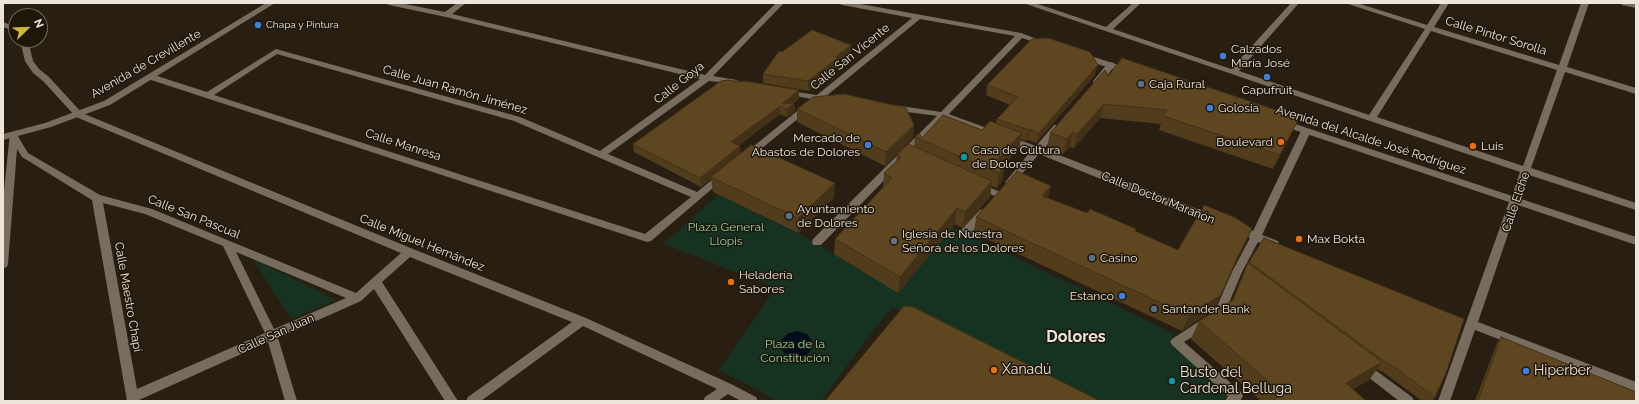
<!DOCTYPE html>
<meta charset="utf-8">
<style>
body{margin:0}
#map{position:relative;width:1639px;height:404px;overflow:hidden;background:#281f12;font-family:Raleway,sans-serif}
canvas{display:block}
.frame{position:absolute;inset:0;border:4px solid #ebe5dc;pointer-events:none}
.north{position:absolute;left:8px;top:8px;width:40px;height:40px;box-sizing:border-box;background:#1e1609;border:1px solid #70695d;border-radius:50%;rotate:67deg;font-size:11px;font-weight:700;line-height:16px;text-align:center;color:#ebe5dc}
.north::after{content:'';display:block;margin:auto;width:14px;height:18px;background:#cdb938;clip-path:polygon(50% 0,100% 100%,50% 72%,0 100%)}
</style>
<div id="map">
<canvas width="1639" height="404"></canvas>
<div class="frame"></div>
<div class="north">N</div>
</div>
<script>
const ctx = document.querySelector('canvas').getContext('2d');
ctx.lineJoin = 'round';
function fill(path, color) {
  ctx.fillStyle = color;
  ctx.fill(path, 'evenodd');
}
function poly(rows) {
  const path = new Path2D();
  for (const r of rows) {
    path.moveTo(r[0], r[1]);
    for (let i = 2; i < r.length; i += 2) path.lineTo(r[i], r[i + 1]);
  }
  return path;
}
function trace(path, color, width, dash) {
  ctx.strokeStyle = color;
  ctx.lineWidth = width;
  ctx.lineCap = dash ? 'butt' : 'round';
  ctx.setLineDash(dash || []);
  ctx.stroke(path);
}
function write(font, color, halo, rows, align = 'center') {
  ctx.font = font + ' Raleway,sans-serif';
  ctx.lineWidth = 3;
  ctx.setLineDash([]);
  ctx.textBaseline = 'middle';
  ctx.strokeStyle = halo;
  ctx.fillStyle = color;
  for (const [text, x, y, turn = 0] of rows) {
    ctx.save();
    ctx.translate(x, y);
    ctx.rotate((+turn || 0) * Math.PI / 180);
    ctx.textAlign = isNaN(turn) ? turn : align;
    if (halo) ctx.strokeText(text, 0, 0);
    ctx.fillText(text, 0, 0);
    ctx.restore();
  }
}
const green = poly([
 [718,195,798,233,898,292,952,227,1175,334,1169,343,1229,395,1222,401,1084,401,893,307,878,324,821,401,778,401,719,370,776,288,664,244],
 [253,259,336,300,291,319]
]);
const water = poly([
 [797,331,807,334,812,341,813,345,809,353,805,356,794,357,784,353,782,349,781,341,787,334]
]);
const pedestrian = poly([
 [1111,62,1114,63,1115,65,1114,67,1100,84,1094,84,1093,82,1094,80,1108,63,1111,62],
 [943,112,1036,146,1054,125,1060,125,1062,127,1060,129,1044,149,1215,216,1216,219,1215,222,1211,223,1207,222,1039,154,1013,184,1007,184,1005,182,1007,180,1031,151,944,119,821,245,813,245,812,242,813,239,940,113,943,112],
 [1306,128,1311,131,1262,235,1278,241,1279,244,1278,247,1274,248,1258,242,1242,272,1223,317,1184,342,1241,392,1243,396,1240,401,1225,401,1228,396,1172,345,1170,342,1172,339,1215,311,1232,272,1250,238,1233,232,1232,229,1233,226,1237,225,1253,231,1301,131,1306,128],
 [979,183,1003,193,1004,195,999,198,976,188,974,186,979,183],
 [984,209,989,212,988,214,969,236,961,236,960,233,961,230,980,210,984,209],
 [1363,362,1367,364,1412,397,1414,401,1399,401,1359,370,1357,367,1359,364,1363,362]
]);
const minor = poly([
 [385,3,400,3,445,12,457,3,466,3,452,14,705,75,776,3,784,3,713,76,737,80,738,82,737,84,709,81,608,154,697,192,719,174,722,173,727,176,651,241,647,242,148,79,147,77,148,75,154,75,207,92,276,49,520,117,600,151,700,79,446,17,389,5,385,3],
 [277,54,514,121,691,197,645,234,214,95,277,54],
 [838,3,855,3,1021,33,1048,43,1044,45,1022,38,946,117,891,110,890,108,894,105,941,112,1015,36,920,19,825,97,825,100,821,100,750,158,744,158,742,156,744,154,812,99,784,94,783,92,784,90,817,95,912,18,842,5,838,3],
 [1023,3,1035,3,1106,27,1133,3,1141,3,1113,29,1231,69,1291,3,1299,3,1239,71,1369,115,1425,29,1345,3,1357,3,1427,25,1441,3,1449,3,1434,27,1559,65,1581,3,1589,3,1567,67,1636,88,1636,94,1565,72,1531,168,1636,203,1636,210,1529,175,1521,199,1636,237,1636,245,1518,205,1478,322,1636,382,1636,392,1475,330,1450,401,1438,401,1509,202,1280,125,1278,123,1283,120,1286,121,1512,196,1520,172,1023,3],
 [1431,31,1557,70,1523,166,1377,117,1431,31],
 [1621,3,1636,4,1636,8,1622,5,1621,3],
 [3,22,16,27,16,32,3,27,3,22],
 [20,40,28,40,33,61,39,69,49,77,82,113,413,249,586,318,731,384,756,397,758,401,741,401,728,394,718,401,703,401,705,397,717,389,583,326,481,401,466,401,468,397,572,322,410,257,382,282,458,401,445,401,374,289,361,301,278,338,297,401,285,401,268,342,139,400,139,401,127,401,92,200,22,157,17,149,8,264,7,267,3,268,3,200,10,133,16,133,28,153,100,195,152,209,356,293,401,253,76,117,43,81,33,73,25,61,20,40],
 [103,203,145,214,223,246,265,333,137,389,103,203],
 [236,252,346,298,274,329,236,252],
 [1079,54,1085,54,1131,69,1132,71,1128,74,1125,73,1079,58,1078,56,1079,54]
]);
const tertiary = poly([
 [266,3,275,3,110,105,51,127,3,140,3,134,45,123,104,101,266,3]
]);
const wall = poly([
 [851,45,850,54,837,65,837,67,809,91,763,83,763,74,782,52],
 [1095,75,1036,143,1028,140,1026,141,1021,139,1019,148,1004,165,1002,181,997,188,991,186,990,197,963,228,955,224,898,293,834,254,835,239,883,187,884,173,896,162,897,155,914,147,915,137,922,138,982,130,996,123,997,119,1010,105,986,95,987,85],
 [1108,76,1292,132,1273,169,1159,130,1161,124,1100,118,1074,148,1070,147,1063,154,1047,147,1050,133],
 [799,98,794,103,795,111,787,117,780,114,738,146,740,146,740,153,834,198,798,233,713,192,711,179,701,187,634,152,633,144],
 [797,109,914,125,913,138,885,166,797,122],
 [1051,186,1048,198,1135,231,1178,250,1245,245,1233,266,1214,310,1182,331,974,233,976,217],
 [1264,238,1435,397,1432,401,1422,401,1383,372,1382,372,1377,369,1369,380,1353,389,1366,401,1261,401,1191,339,1199,321,1232,301,1240,281,1248,263],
 [1501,337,1636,401,1475,401,1497,343]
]);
const shadedWall = poly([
 [851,45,850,54,837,65,837,67,809,91,808,81,836,57],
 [1098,65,1095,75,1036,143,1039,133],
 [799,90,799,98,787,109,782,104],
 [794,103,795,111,787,117,787,109],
 [1104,104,1100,118,1074,148,1077,134],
 [780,106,780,114,732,151,731,142],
 [914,125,913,138,885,166,886,152],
 [1030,129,1028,140,1026,141,1029,130],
 [1073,132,1070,147,1063,154,1067,139],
 [1022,133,1019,148,997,172,995,162],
 [740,146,741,155,711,177,711,179,701,187,700,178],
 [1005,166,1002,181,997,188,999,173],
 [992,181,990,197,963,228,965,212],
 [835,183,834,198,798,233,798,218],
 [1051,186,1047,201,1042,196],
 [957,208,955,224,898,293,900,277],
 [1252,229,1245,245,1231,271,1238,256],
 [1221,295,1214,310,1182,331,1189,316],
 [1382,362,1369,380,1334,401,1346,383],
 [1389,363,1383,372,1382,372,1388,364]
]);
const building = poly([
 [812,30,851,45,836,57,838,58,808,81,763,74,779,51,782,52,812,30],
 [1048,38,1090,52,1098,65,1039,133,1030,129,1029,130,997,119,1018,97,987,85,1032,39,1048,38],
 [1122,58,1299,118,1280,155,1163,116,1167,110,1104,104,1077,134,1073,132,1067,139,1050,133,1105,70,1108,76,1122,58],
 [728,80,742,82,744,81,799,90,782,104,794,103,787,109,780,106,731,142,740,146,700,178,633,144,721,81,728,80],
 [844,94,906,108,914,125,886,152,797,109,813,97,844,94],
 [943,115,982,130,990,121,1022,133,995,162,1005,166,999,173,915,137,919,133,922,138,943,115],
 [908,144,992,181,965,212,957,208,900,277,835,239,892,178,884,173,901,157,897,155,908,144],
 [751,145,835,183,798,218,711,177,751,145],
 [1017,171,1051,186,1042,196,1087,213,1090,209,1136,229,1135,231,1178,250,1204,205,1236,218,1252,229,1238,256,1221,295,1189,316,976,217,1017,171],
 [1264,238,1464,319,1446,373,1435,397,1389,363,1388,364,1249,262,1264,238],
 [1248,263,1382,362,1346,383,1366,401,1272,401,1283,394,1199,321,1233,300,1248,263],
 [904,306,913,307,1100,401,825,401,904,306],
 [1501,337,1636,392,1636,401,1478,401,1501,337]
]);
const markers = [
 [258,25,4,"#3f7fe0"],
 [1223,56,4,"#3f7fe0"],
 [1267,77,4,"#3f7fe0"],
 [1141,84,4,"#5c6f8a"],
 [1210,108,4,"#3f7fe0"],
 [1281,142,4,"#e8710a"],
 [868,145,4,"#3f7fe0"],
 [1473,146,4,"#e8710a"],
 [964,157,4,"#0f9aa8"],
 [789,216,4,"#5c6f8a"],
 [1299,239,4,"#e8710a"],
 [894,241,4,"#6b7280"],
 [1092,258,4,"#5c6f8a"],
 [731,282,4,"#e8710a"],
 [1122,296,4,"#3f7fe0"],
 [1154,309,4,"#5c6f8a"],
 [994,370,4,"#e8710a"],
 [1526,371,4,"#3f7fe0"],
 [1172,381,4,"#0f9aa8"]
];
const farPoinames = [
 ["Chapa y Pintura",266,25]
];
const streetNames = [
 ["Calle Pintor Sorolla",1496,36,17],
 ["Calle San Vicente",850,57,-39],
 ["Avenida de Crevillente",146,64,-30],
 ["Calle Goya",679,83,-38],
 ["Calle Juan Ramón Jiménez",455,90,16],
 ["Avenida del Alcalde José Rodríguez",1371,140,18],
 ["Calle Manresa",403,145,18],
 ["Calle Doctor Marañón",1158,198,22],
 ["Calle Elche",1516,202,-71],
 ["Calle San Pascual",194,217,22],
 ["Calle Miguel Hernández",422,243,22],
 ["Calle Maestro Chapí",128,297,80],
 ["Calle San Juan",276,334,-24]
];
const poiNames = [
 ["Calzados",1231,49],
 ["María José",1231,63],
 ["Caja Rural",1149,84],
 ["Capufruit",1267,90,"center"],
 ["Golosia",1218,108],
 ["Mercado de",860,138,"right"],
 ["Abastos de Dolores",860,152,"right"],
 ["Boulevard",1273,142,"right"],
 ["Luis",1481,146],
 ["Casa de Cultura",972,150],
 ["de Dolores",972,164],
 ["Ayuntamiento",797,209],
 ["de Dolores",797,223],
 ["Iglesia de Nuestra",902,234],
 ["Señora de los Dolores",902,248],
 ["Max Bokta",1307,239],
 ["Casino",1100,258],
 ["Heladería",739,275],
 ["Sabores",739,289],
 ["Estanco",1114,296,"right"],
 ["Santander Bank",1162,309]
];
const parkNames = [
 ["Plaza General",726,227],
 ["Llopis",726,241],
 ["Plaza de la",795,344],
 ["Constitución",795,358]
];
const nearPoinames = [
 ["Xanadú",1002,370],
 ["Hiperber",1534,371],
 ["Busto del",1180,373],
 ["Cardenal Belluga",1180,389]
];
const districtNames = [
 ["Dolores",1076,337]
];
fill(green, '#163322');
fill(water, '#000d1f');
fill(pedestrian, '#776c5d');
fill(minor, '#776c5d');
fill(tertiary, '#776c5d');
fill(wall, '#513c1c');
fill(shadedWall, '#423117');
fill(building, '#5e4621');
trace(building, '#423117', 1);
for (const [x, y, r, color] of markers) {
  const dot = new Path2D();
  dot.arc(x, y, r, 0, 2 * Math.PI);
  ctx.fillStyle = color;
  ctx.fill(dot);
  trace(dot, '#1e1609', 1.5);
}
write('10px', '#ebe5dc', '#1e1609', farPoinames, 'left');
write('12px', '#ebe5dc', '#1e1609', streetNames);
write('12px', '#ebe5dc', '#1e1609', poiNames, 'left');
write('12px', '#8fd3a7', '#1e1609', parkNames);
write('14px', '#ebe5dc', '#1e1609', nearPoinames, 'left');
write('bold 16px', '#ebe5dc', '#1e1609', districtNames);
</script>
